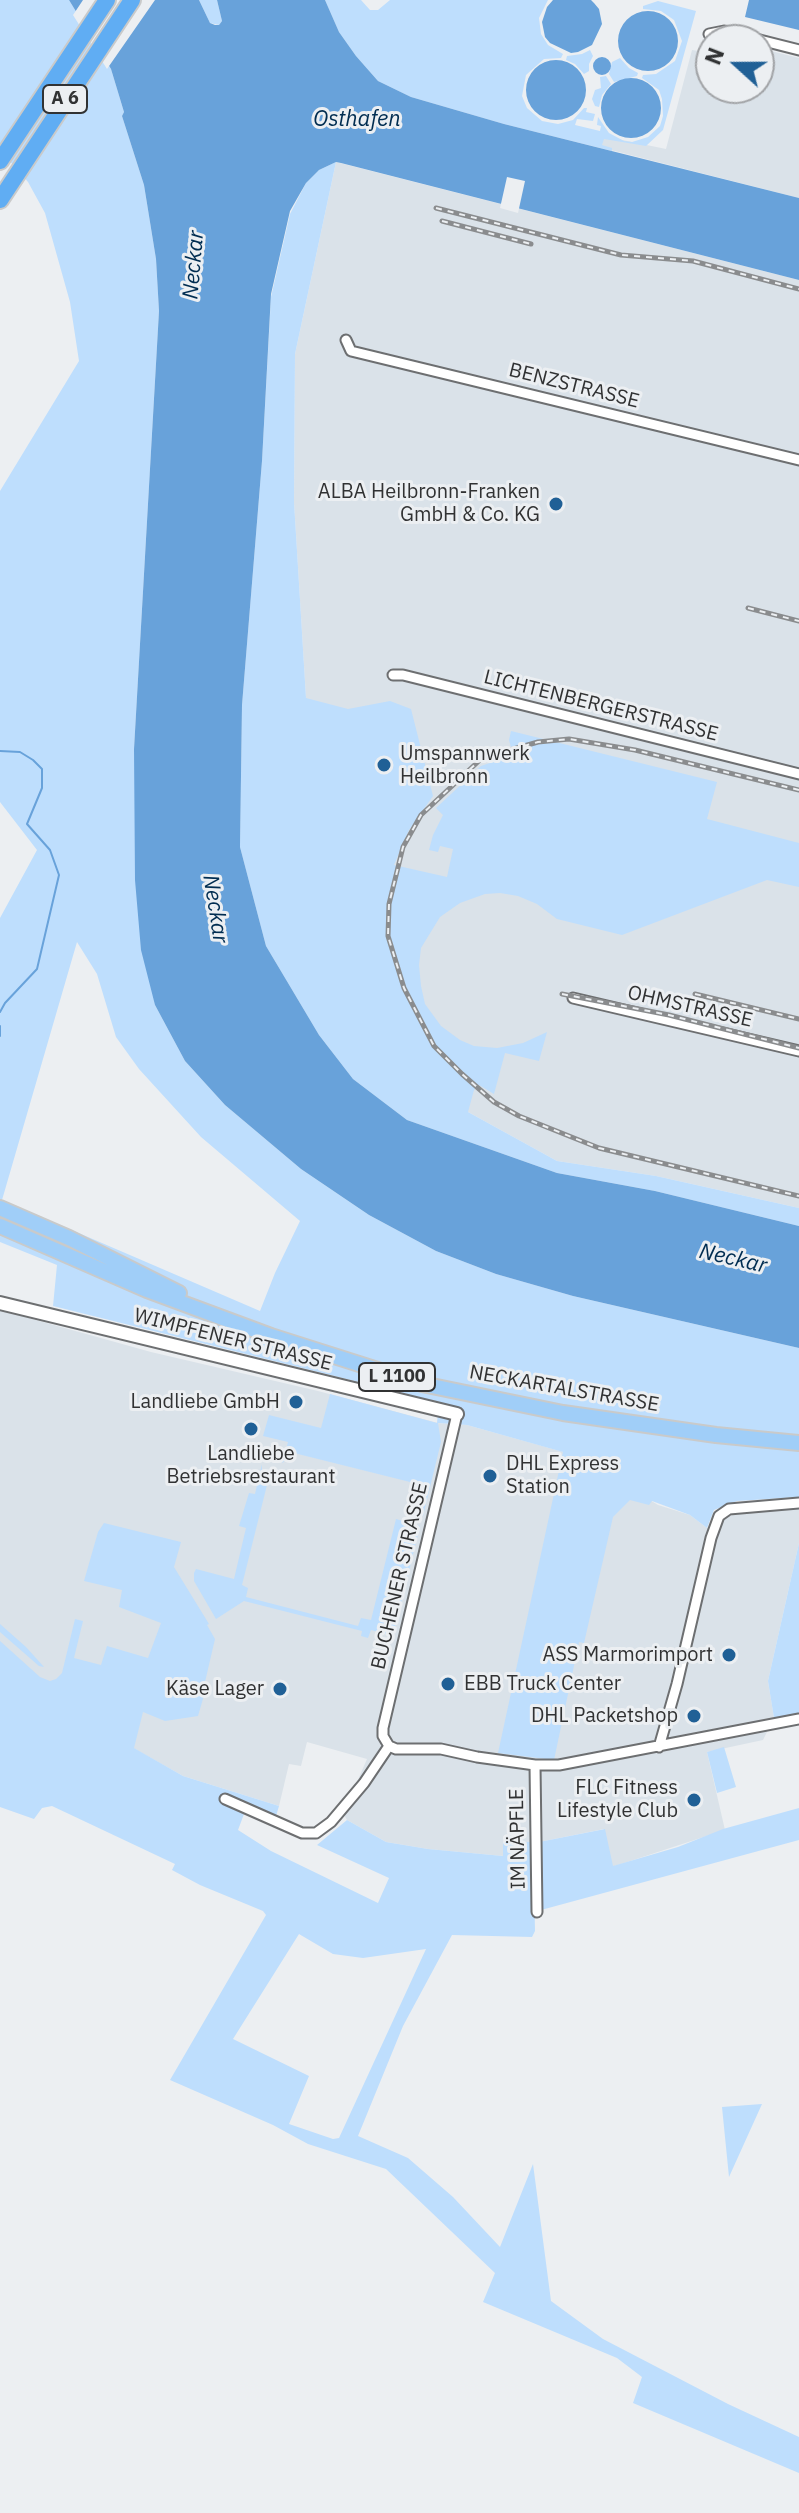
<!DOCTYPE html>
<meta charset="utf-8">
<style>
body{margin:0}
#map{position:relative;width:799px;height:2513px;overflow:hidden;background:#eceff2;font-family:"IBM Plex Sans",sans-serif}
canvas{display:block}
.north{position:absolute;left:695px;top:24px;width:80px;height:80px;box-sizing:border-box;background:#eceff2;border:2px solid #a1a3a6;border-radius:50%;rotate:291deg;font-size:22px;font-weight:700;line-height:32px;text-align:center;color:#313233}
.north::after{content:'';display:block;margin:auto;width:28px;height:36px;background:#206096;clip-path:polygon(50% 0,100% 100%,50% 72%,0 100%)}
</style>
<div id="map">
<canvas width="799" height="2513"></canvas>
<div class="north">N</div>
</div>
<script>
const ctx = document.querySelector('canvas').getContext('2d');
ctx.lineJoin = 'round';
function fill(path, color) {
  ctx.fillStyle = color;
  ctx.fill(path, 'evenodd');
}
function poly(rows) {
  const path = new Path2D();
  for (const r of rows) {
    if (r.length === 3) {
      path.moveTo(r[0] + r[2], r[1]);
      path.arc(r[0], r[1], r[2], 0, 2 * Math.PI);
      continue;
    }
    path.moveTo(r[0], r[1]);
    for (let i = 2; i < r.length; i += 2) path.lineTo(r[i], r[i + 1]);
  }
  return path;
}
function trace(path, color, width, dash) {
  ctx.strokeStyle = color;
  ctx.lineWidth = width;
  ctx.lineCap = dash ? 'butt' : 'round';
  ctx.setLineDash(dash || []);
  ctx.stroke(path);
}
function write(font, color, halo, rows, align = 'center') {
  ctx.font = font + ' "IBM Plex Sans",sans-serif';
  ctx.lineWidth = 6;
  ctx.setLineDash([]);
  ctx.textBaseline = 'middle';
  ctx.strokeStyle = halo;
  ctx.fillStyle = color;
  for (const [text, x, y, turn = 0] of rows) {
    ctx.save();
    ctx.translate(x, y);
    ctx.rotate((+turn || 0) * Math.PI / 180);
    ctx.textAlign = isNaN(turn) ? turn : align;
    if (halo) ctx.strokeText(text, 0, 0);
    ctx.fillText(text, 0, 0);
    ctx.restore();
  }
}
const built = poly([
 [759,48,799,58,799,198,599,147,603,136,666,149,692,50,711,53,711,88,759,88],
 [336,162,799,280,799,1208,656,1176,557,1161,468,1112,438,1079,306,698,294,502,295,354],
 [0,1310,151,1352,318,1391,438,1423,467,1425,578,1456,658,1505,690,1515,707,1528,738,1512,799,1508,799,1543,768,1681,774,1718,763,1740,707,1752,725,1830,612,1867,604,1829,539,1842,503,1842,503,1856,428,1849,386,1842,347,1820,339,1806,357,1782,367,1759,307,1742,301,1766,289,1764,279,1806,183,1776,133,1748,0,1654]
]);
const green = poly([
 [0,0,69,0,111,69,124,112,122,116,144,185,156,259,159,311,134,749,155,1005,185,1061,225,1105,301,1169,369,1215,436,1251,496,1274,573,1296,799,1348,799,1497,737,1501,714,1510,707,1528,690,1515,652,1501,649,1505,630,1500,613,1517,584,1643,579,1642,554,1760,498,1753,563,1452,467,1425,438,1423,441,1442,423,1516,418,1515,410,1482,294,1453,282,1463,288,1442,263,1436,269,1415,321,1428,330,1394,437,1423,439,1402,53,1306,57,1265,0,1242,0,918,37,850,0,802,0,491,79,361,70,302,45,213,28,182,0,150],
 [77,942,97,974,116,1037,139,1069,201,1137,300,1221,275,1273,260,1311,2,1200],
 [199,0,217,0,222,21,219,25,210,23],
 [325,0,361,0,370,10,378,10,390,0,548,0,539,18,541,34,548,45,563,54,561,58,544,59,526,75,522,96,527,108,542,121,558,124,573,120,584,108,587,108,586,112,595,114,593,121,577,119,575,125,600,131,601,126,597,125,598,117,609,133,624,141,632,142,648,137,660,126,663,116,662,99,659,90,642,78,643,75,656,74,675,61,682,41,674,20,661,11,643,9,643,6,658,1,696,11,663,130,646,146,604,139,602,145,612,148,612,151,504,124,411,97,378,81,356,56,339,32],
 [590,50,593,56,589,64,589,71,584,74,575,64,566,60,567,56,582,54],
 [620,58,629,68,638,73,637,76,614,82,609,74,612,62],
 [606,76,611,84,602,95,599,107,595,106,592,99,595,90,601,88,600,77],
 [336,162,295,354,294,502,306,698,348,709,390,701,411,709,433,796,409,830,394,865,447,877,453,849,440,846,438,852,429,850,433,835,443,815,436,808,481,766,513,755,509,740,511,731,717,782,707,819,799,843,799,887,767,880,622,935,557,919,537,904,518,896,500,893,485,894,460,903,440,917,421,948,419,965,421,986,425,1004,441,1026,460,1040,474,1046,497,1048,523,1043,547,1032,539,1061,505,1053,494,1094,479,1085,474,1090,468,1112,557,1161,656,1176,799,1208,799,1226,655,1191,557,1173,407,1120,353,1079,319,1035,266,946,240,847,242,705,262,461,271,297,290,214,306,183,319,170],
 [262,1464,262,1475,272,1477,270,1485,267,1485,242,1585,248,1588,246,1597,358,1626,361,1618,371,1620,396,1519,420,1526,393,1636,371,1630,368,1638,361,1636,362,1631,244,1601,216,1619,194,1581,194,1573,196,1569,234,1579,246,1528,239,1526,249,1493,255,1494],
 [104,1523,181,1542,174,1567,209,1624,207,1625,215,1639,205,1682,207,1685,198,1716,165,1721,143,1712,134,1748,183,1776,279,1806,273,1826,244,1814,238,1830,271,1851,378,1903,389,1878,317,1845,347,1820,386,1842,428,1849,503,1856,503,1842,533,1842,535,1931,532,1937,452,1935,403,2026,358,2136,408,2158,453,2197,500,2247,533,2164,551,2301,603,2339,728,2404,799,2437,799,2473,633,2403,642,2377,617,2358,483,2302,495,2273,386,2169,308,2144,273,2125,170,2080,266,1915,263,1911,200,1885,172,1870,175,1864,52,1806,42,1808,34,1819,0,1807,0,1641,40,1677,50,1681,56,1679,62,1673,75,1619,83,1621,74,1658,101,1665,107,1646,148,1658,161,1623,119,1607,122,1590,84,1581,98,1532],
 [299,1934,333,1954,363,1958,426,1949,339,2138,333,2139,289,2124,309,2076,233,2039],
 [799,1543,799,1714,774,1718,768,1681],
 [0,1624,26,1647,44,1667,39,1666,0,1632],
 [724,1747,736,1787,717,1793,707,1752],
 [799,1808,799,1840,541,1910,539,1842,605,1829,613,1866,678,1847,723,1829],
 [762,2104,729,2177,722,2107]
]);
const water = poly([
 [69,0,199,0,210,23,215,25,219,25,222,21,217,0,325,0,339,32,356,56,378,81,411,97,504,124,799,198,799,280,341,163,336,162,319,170,306,183,290,211,271,294,262,461,242,705,240,847,266,946,319,1035,353,1079,407,1120,557,1173,655,1191,799,1226,799,1348,573,1296,496,1274,436,1251,369,1215,301,1169,225,1105,185,1061,155,1005,141,950,135,880,134,749,159,311,156,259,144,185,122,116,124,112,111,69],
 [553,0,591,0,594,3,599,9,602,24,592,45,578,52,571,53,550,43,545,37,542,22,547,7],
 [749,0,799,0,799,30,745,17],
 [648,41,30],
 [602,66,9],
 [556,90,30],
 [631,108,30]
]);
const pier = poly([
 [83,0,155,0,107,69,73,15],
 [507,177,525,181,518,213,500,208]
]);
const stream = poly([
 [0,751,20,752,33,760,42,769,42,788,27,824,50,850,59,875,37,969,5,1003,0,1012],
 [0,1026,0,1036]
]);
const minor = poly([
 [709,34,724,31,799,50],
 [346,340,351,351,799,460],
 [393,675,403,675,799,774],
 [573,998,799,1051],
 [389,1746,396,1749,441,1749,477,1757,535,1765,559,1765,799,1719],
 [389,1746,383,1736,383,1728,457,1414],
 [659,1747,677,1684,711,1538,719,1516,729,1509,799,1503],
 [535,1765,537,1912],
 [225,1799,302,1833,316,1833,331,1822,364,1783,389,1746]
]);
const tertiary = poly([
 [0,1303,457,1414]
]);
const primary = poly([
 [0,1208,69,1238,179,1293],
 [0,1226,147,1290,271,1336,422,1384,563,1413,716,1435,799,1443]
]);
const motorway = poly([
 [0,161,107,0],
 [0,200,132,0]
]);
const rail = poly([
 [436,208,621,255,693,261,799,289],
 [442,221,531,244],
 [748,608,799,621],
 [799,790,635,750,569,739,538,742,482,758,421,815,403,847,389,904,388,936,404,988,434,1046,462,1074,494,1102,519,1116,599,1148,799,1196],
 [562,994,669,1015,799,1048],
 [695,994,799,1019]
]);
const markers = [
 [556,504,8,"#206096"],
 [384,765,8,"#206096"],
 [296,1402,8,"#206096"],
 [251,1429,8,"#206096"],
 [490,1476,8,"#206096"],
 [729,1655,8,"#206096"],
 [448,1684,8,"#206096"],
 [280,1689,8,"#206096"],
 [694,1716,8,"#206096"],
 [694,1800,8,"#206096"]
];
const shields = [
 [65,99,44],
 [397,1377,76]
];
const shieldNames = [
 ["A 6",65,99],
 ["L 1100",397,1377]
];
const streetNames = [
 ["BENZSTRASSE",574,386,14],
 ["LICHTENBERGERSTRASSE",601,706,14],
 ["OHMSTRASSE",690,1007,13],
 ["WIMPFENER STRASSE",233,1340,14],
 ["NECKARTALSTRASSE",564,1389,10],
 ["BUCHENER STRASSE",400,1576,-77],
 ["IM NÄPFLE",518,1839,-91]
];
const poiNames = [
 ["ALBA Heilbronn-Franken",540,492],
 ["GmbH & Co. KG",540,515],
 ["Umspannwerk",400,754,"left"],
 ["Heilbronn",400,777,"left"],
 ["Landliebe GmbH",280,1402],
 ["Landliebe",251,1454,"center"],
 ["Betriebsrestaurant",251,1477,"center"],
 ["DHL Express",506,1464,"left"],
 ["Station",506,1487,"left"],
 ["ASS Marmorimport",713,1655],
 ["EBB Truck Center",464,1684,"left"],
 ["Käse Lager",264,1689],
 ["DHL Packetshop",678,1716],
 ["FLC Fitness",678,1788],
 ["Lifestyle Club",678,1811]
];
const waterNames = [
 ["Osthafen",357,120],
 ["Neckar",194,265,-85],
 ["Neckar",215,909,81],
 ["Neckar",733,1259,13]
];
fill(built, '#dae2e9');
fill(green, '#bedefd');
fill(water, '#68a2da');
fill(pier, '#eceff2');
trace(stream, '#68a2da', 2);
trace(minor, '#6d6f71', 13);
trace(tertiary, '#6d6f71', 16);
trace(primary, '#c9caca', 18);
trace(motorway, '#c9caca', 20);
trace(minor, '#fff', 9);
trace(tertiary, '#fff', 12);
trace(primary, '#a0cef8', 14);
trace(motorway, '#60adf3', 16);
trace(rail, '#8a8c8e', 5);
trace(rail, '#eceff2', 2, [6]);
for (const [x, y, r, color] of markers) {
  const dot = new Path2D();
  dot.arc(x, y, r, 0, 2 * Math.PI);
  ctx.fillStyle = color;
  ctx.fill(dot);
  trace(dot, '#eceff2', 3);
}
for (const [x, y, w] of shields) {
  const box = new Path2D();
  box.roundRect(x - w / 2, y - 14, w, 28, 6);
  ctx.fillStyle = '#eceff2';
  ctx.fill(box);
  trace(box, '#313233', 2);
}
write('bold 18px', '#313233', null, shieldNames);
write('20px', '#313233', '#eceff2', streetNames);
write('20px', '#313233', '#eceff2', poiNames, 'right');
write('italic 22px', '#002d51', '#eceff2', waterNames);
</script>
